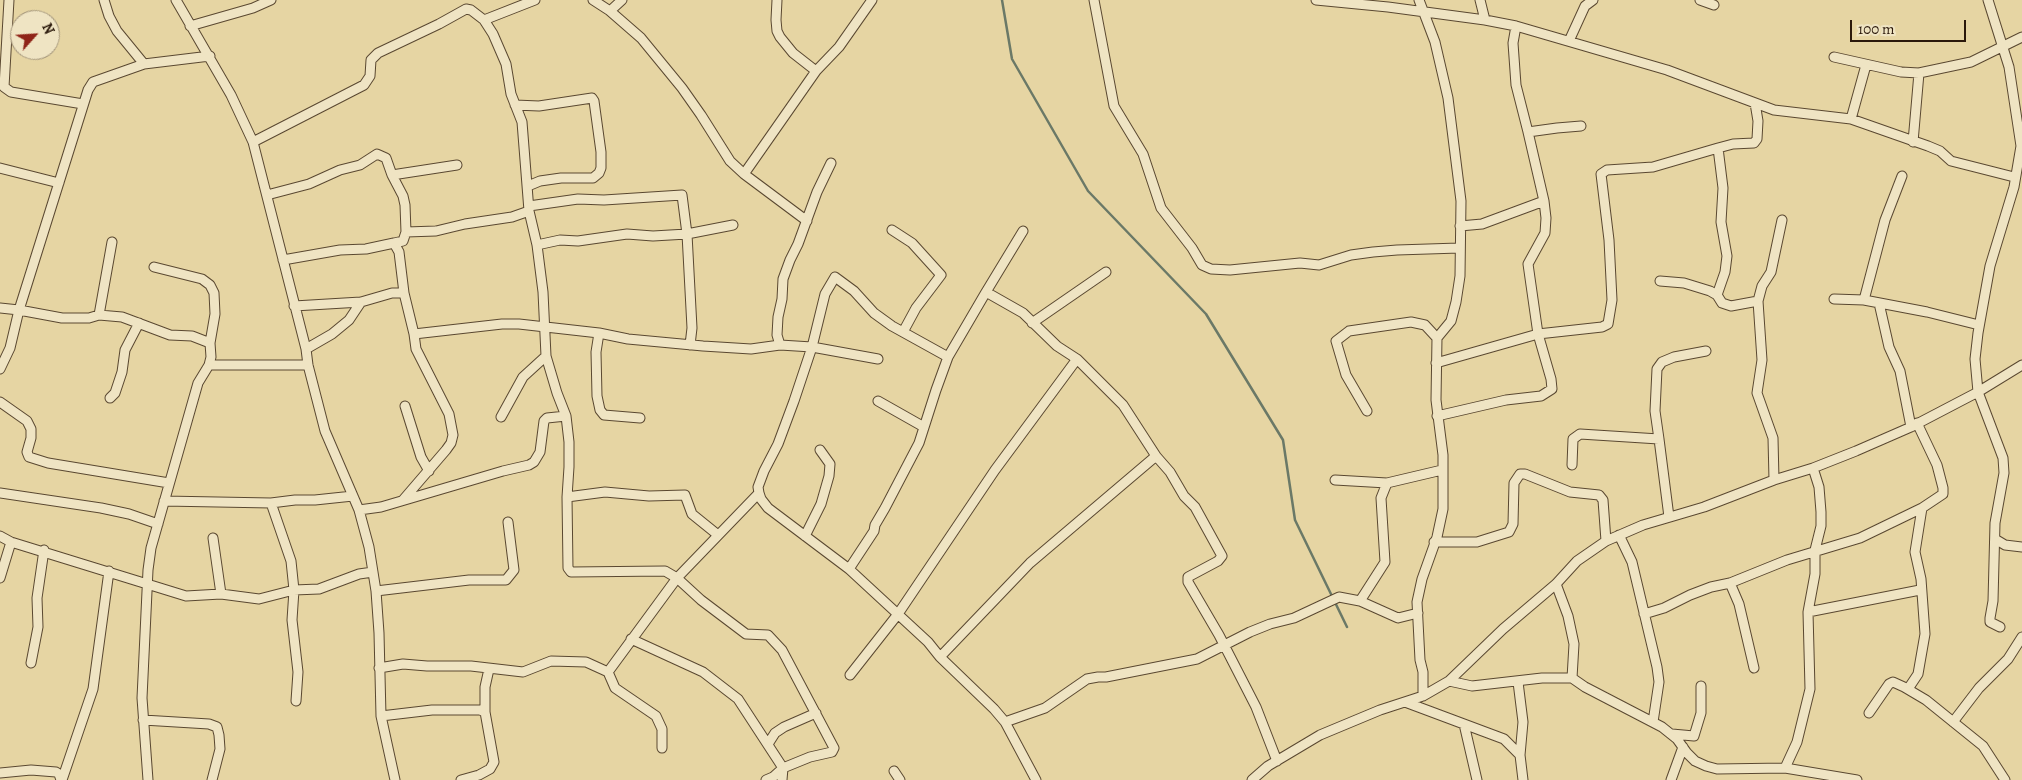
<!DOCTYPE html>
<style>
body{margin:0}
#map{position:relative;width:2022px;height:780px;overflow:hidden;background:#e6d5a3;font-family:Alegreya,serif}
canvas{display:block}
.north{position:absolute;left:10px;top:10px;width:50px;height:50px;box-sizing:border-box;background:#efe4c3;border:1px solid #a19379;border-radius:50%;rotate:64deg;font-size:14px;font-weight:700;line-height:20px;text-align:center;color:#2b190b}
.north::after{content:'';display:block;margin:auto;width:18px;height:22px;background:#8f2418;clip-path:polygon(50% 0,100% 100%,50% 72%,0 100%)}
.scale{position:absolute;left:1850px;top:20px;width:116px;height:22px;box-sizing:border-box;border:2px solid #2b190b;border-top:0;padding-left:6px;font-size:15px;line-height:18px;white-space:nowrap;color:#2b190b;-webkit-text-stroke:4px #efe4c3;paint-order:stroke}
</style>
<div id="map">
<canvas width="2022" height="780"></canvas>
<div class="north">N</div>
<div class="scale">100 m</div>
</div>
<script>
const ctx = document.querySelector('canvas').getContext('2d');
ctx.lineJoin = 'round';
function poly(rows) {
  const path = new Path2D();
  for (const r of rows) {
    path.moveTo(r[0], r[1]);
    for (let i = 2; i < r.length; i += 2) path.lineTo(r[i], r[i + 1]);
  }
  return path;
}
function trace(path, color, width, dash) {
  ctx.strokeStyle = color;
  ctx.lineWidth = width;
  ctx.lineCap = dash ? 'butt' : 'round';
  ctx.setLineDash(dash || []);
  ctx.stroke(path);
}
const stream = poly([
 [1002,0,1012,59,1088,191,1206,314,1283,440,1295,520,1347,627]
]);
const minor = poly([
 [9,0,4,87,11,92,83,104],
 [176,0,231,95,253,142,306,349,308,365,325,431,359,510,369,547,376,591,379,633,381,716,395,780],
 [535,0,484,20,493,34,506,64,511,94,522,122,529,211,537,245,543,292,546,356,557,393,566,416,569,442,569,467,567,497,568,568,571,572,665,571,677,578,701,600,746,634,768,635,782,650,834,748,832,752,810,757,783,768,773,777,766,780],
 [593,0,610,11],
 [622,0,610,11,641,38,682,88,701,115,730,161,744,174,816,71,839,47,872,0],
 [777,0,776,20,777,31,780,37,793,53,816,71],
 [1094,0,1114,106,1143,154,1161,208,1192,248,1202,265,1211,269,1230,270,1300,263,1319,265,1351,255,1373,252,1397,250,1459,248],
 [1316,0,1388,7,1485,20,1516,26,1667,70,1774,110,1851,119,1928,146,1940,151,1951,161,2014,177],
 [1419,0,1435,42,1448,98,1461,201,1460,276,1456,302,1451,321,1437,338,1436,400,1443,455,1443,509,1437,537,1422,579,1417,602,1420,660,1423,672,1423,696],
 [1480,0,1485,20],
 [1700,0,1714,5],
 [1988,0,2009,67,2021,146,2014,187,1990,266,1978,333,1975,359,1978,392,2003,458,2004,473,1995,523,1993,601,1990,618,1990,622,2000,627],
 [190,26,253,8,271,0],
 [1516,26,1513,43,1516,85,1528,132],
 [1569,41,1585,6,1593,0],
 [1834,57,1901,72,1919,73,1971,62,2022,37],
 [144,64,210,56],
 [515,105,539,106,592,98,594,101,601,152,601,168,599,173,593,178,561,178,540,181,528,186],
 [1851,119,1866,65],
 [253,142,364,85,370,76,371,60,378,53,439,24,466,9,471,10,484,20],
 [1913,142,1919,73],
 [0,168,59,183],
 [744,174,807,221],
 [392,175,403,196,405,205,406,232,403,241,394,243,399,252,404,293,414,334,502,324,519,324,599,333,628,339,703,346,751,349,780,345,812,347,878,359],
 [267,195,309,184,340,170,360,165,377,154,386,158,392,175,457,165],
 [529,206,578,199,604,200,682,195,687,234,733,225],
 [1460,226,1482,224,1544,201,1528,132,1557,128,1581,126],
 [892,230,912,243,941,275,916,308,903,332],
 [406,232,436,231,465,224,512,217,529,211],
 [537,245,560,240,578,241,627,234,653,236,687,234,692,328,690,345],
 [283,260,340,250,366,249,394,243],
 [1660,281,1684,283,1710,291,1717,295,1722,303,1731,306,1758,301],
 [986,292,1023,231],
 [1717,295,1725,272,1727,256,1721,222,1723,188,1718,148,1733,144,1754,143,1757,139,1758,121,1755,103],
 [1834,299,1864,300,1927,312,1979,325],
 [1864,300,1885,220,1902,176],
 [1879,303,1889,347,1900,371,1911,427],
 [294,306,361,302,392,293,404,293],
 [0,308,19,310,62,318,89,318,99,315,122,317,170,335,192,336,210,343],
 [99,315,112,242],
 [1032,323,1106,272],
 [599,333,596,352,597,396,600,410,604,415,640,418],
 [780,345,777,335,778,317,782,299,783,279,790,260,798,244,817,192,831,163],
 [306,349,332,334,349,320,361,302],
 [948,357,892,326,874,313,854,291,835,277,825,294,812,347,794,401,778,444,764,471,758,487,759,493,761,499,768,508,849,569,928,642,940,657,994,709,1005,722,1036,780],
 [1436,363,1538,334,1602,327,1608,324,1612,300,1609,240,1601,174,1607,170,1653,167,1718,148],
 [209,365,308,365],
 [0,369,10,348,19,310,88,90,93,82,144,64,117,31,109,16,104,0],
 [110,398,115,393,122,372,125,350,139,323],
 [878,401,924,427],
 [0,402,27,421,31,429,31,438,27,452,29,457,48,463,169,483],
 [405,406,421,457,429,471],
 [1367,411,1346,375,1336,341,1349,331,1411,322,1425,325,1437,338],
 [1437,416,1506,400,1541,396,1552,389,1551,379,1538,334,1528,264,1545,233,1546,218,1544,201],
 [501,417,523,377,546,356],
 [1659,439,1655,411,1657,369,1662,362,1674,357,1706,351],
 [1156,456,1170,472,1184,496,1195,507,1222,556,1218,561,1188,577,1188,582,1219,635,1256,707,1277,761],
 [1572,465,1573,439,1580,434,1659,439,1669,517],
 [1335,480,1387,483],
 [1774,480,1773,438,1757,393,1762,360,1758,301,1762,286,1771,272,1782,220],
 [0,493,101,508,129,514,158,524],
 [567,497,605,492,649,496,685,495,692,514,718,535],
 [403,500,446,450,451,443,453,435,449,414,416,349,414,334],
 [164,501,271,503],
 [359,510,381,507,503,471,529,465,534,462,540,452,544,421,547,418,566,416],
 [1619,535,1632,562,1657,667,1659,682,1653,722],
 [0,536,11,542,186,596,221,594,259,599,294,590,319,589,359,574,373,572],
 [805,536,821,504,829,476,830,464,820,450],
 [213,538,221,594],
 [1995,539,2005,545,2022,547],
 [1434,542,1477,542,1509,532,1513,524,1514,483,1520,474,1525,474,1570,492,1599,495,1603,500,1606,541],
 [849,569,874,531,875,525,885,508,919,443,936,390,948,357,986,292,1023,313,1057,346,1077,359,1123,405,1156,456,1030,563,940,657],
 [0,578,11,542],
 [1730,583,1787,560,1860,538,1922,508],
 [1556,584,1568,616,1574,644,1572,678],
 [376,591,469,580,506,580,514,570,508,522],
 [1360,601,1385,562,1381,498,1387,483,1442,470],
 [1808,612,1920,590],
 [1644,614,1664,608,1690,595,1711,587,1730,583,1739,604,1754,668],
 [631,639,703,672,738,699,783,768,782,780],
 [31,663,38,627,37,598,44,550],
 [379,668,403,664,427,666,471,666,523,672,551,661,586,662,608,672,677,578,759,493],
 [608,672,615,688,656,716,662,729,662,748],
 [850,675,898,614,995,470,1077,359],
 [1449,681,1472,686,1542,678,1572,678,1585,687,1662,727,1677,739,1687,753,1695,761,1706,766,1717,769,1785,768,1857,780],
 [1518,682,1523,722,1520,755],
 [1908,689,1918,674,1925,634,1921,579,1915,552,1922,508,1943,494,1943,488,1937,465,1917,423],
 [296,701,298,672,292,620,294,590,291,561,271,503,295,500,315,500,353,496],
 [1405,702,1504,739,1520,755,1523,780],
 [485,712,485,687,489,669],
 [1869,713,1889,684,1893,682,1904,687,1926,700,1983,746,2005,780],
 [381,716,432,710,480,710,485,712,494,762,490,769,479,775,461,780],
 [143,720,209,724,217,727,219,735,220,749,212,780],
 [1005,722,1045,708,1087,679,1098,677,1106,677,1197,659,1250,632,1270,624,1294,618,1339,597,1360,601,1398,618,1418,613],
 [1953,722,1979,688,2008,659,2022,637],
 [1464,724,1477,780],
 [1672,734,1694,736,1701,713,1701,686],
 [768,744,775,733,784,727,816,713],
 [1785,768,1797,742,1810,689,1808,612,1815,574,1815,550,1821,526,1821,512,1819,487,1813,468],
 [894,771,900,780],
 [0,773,31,770,56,772,59,774,61,780],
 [62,780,93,689,109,571],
 [148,780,142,698,148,570,151,548,198,383,209,365,211,357,210,343,215,314,214,293,210,285,202,279,154,267],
 [1252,780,1268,766,1320,735,1380,710,1423,696,1449,681,1503,629,1556,584,1577,561,1606,541,1643,525,1704,507,1774,480,1813,468,1856,451,1911,427,1978,392,2022,365],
 [1671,780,1683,747]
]);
trace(stream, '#6b7967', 2.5);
trace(minor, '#5a4831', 11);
trace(minor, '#efe4c3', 9);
</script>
